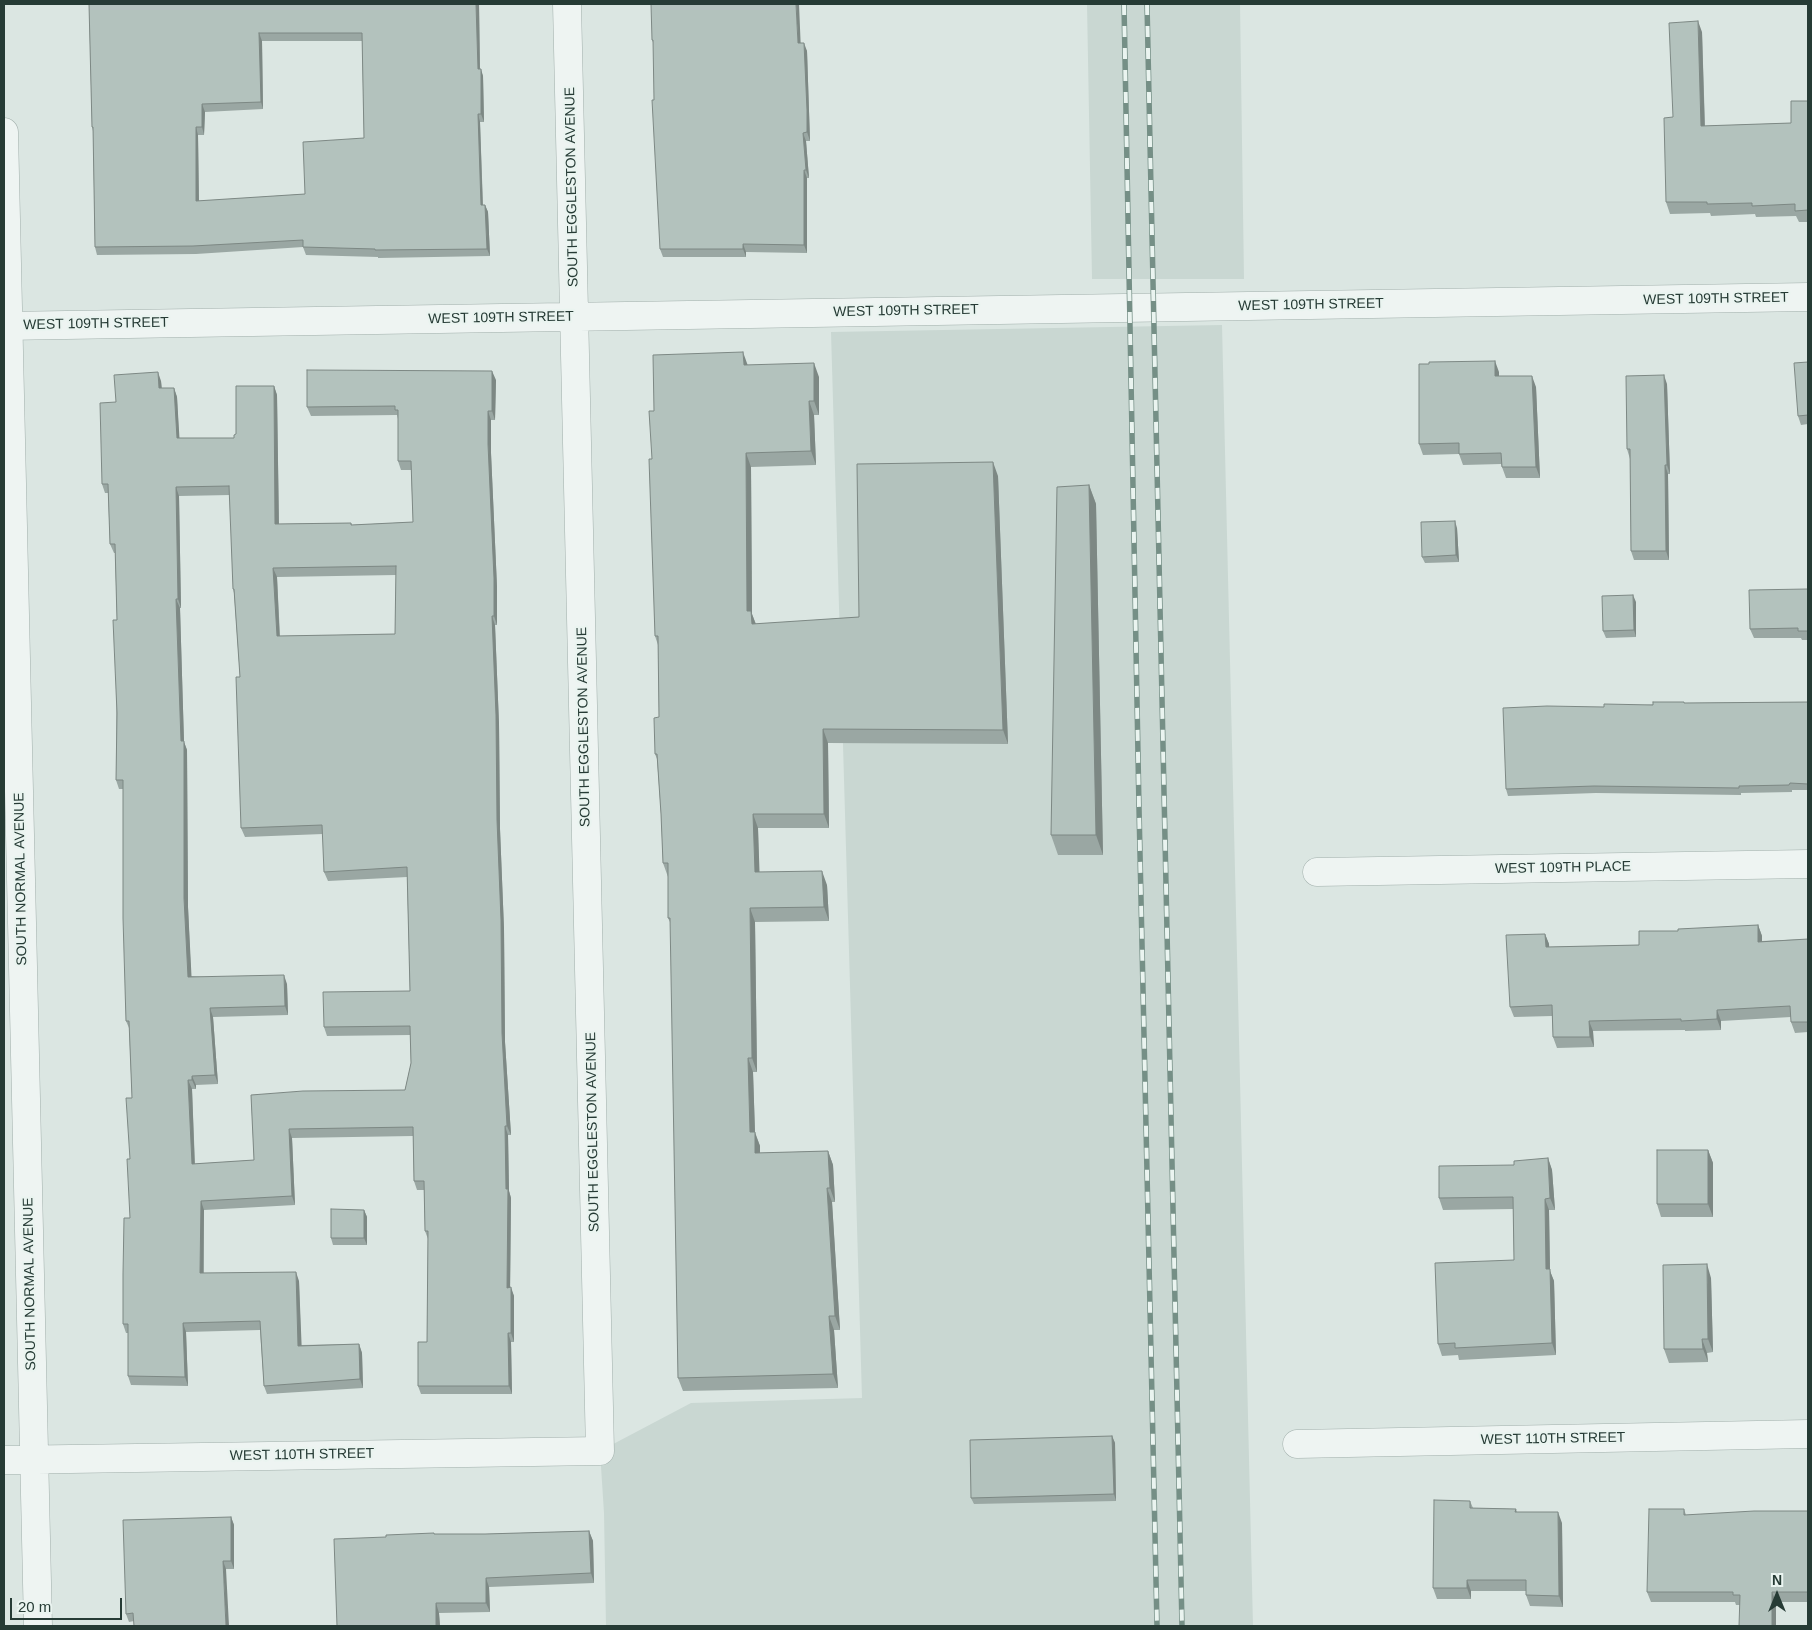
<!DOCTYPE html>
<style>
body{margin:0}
#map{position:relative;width:1812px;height:1630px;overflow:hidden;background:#dbe6e2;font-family:Helvetica,sans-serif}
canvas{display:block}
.frame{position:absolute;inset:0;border:5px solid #263b35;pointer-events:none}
.north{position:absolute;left:1752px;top:1570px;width:50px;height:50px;-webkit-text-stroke:4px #eaf4f0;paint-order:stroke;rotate:0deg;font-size:14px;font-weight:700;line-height:20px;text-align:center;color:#263b35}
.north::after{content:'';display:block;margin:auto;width:18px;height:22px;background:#263b35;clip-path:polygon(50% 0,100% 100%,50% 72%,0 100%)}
.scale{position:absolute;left:10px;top:1598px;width:112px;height:22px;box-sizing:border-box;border:2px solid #263b35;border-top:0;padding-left:6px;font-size:15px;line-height:18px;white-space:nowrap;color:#263b35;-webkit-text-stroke:4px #eaf4f0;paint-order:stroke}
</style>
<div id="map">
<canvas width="1812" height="1630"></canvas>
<div class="frame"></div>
<div class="north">N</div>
<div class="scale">20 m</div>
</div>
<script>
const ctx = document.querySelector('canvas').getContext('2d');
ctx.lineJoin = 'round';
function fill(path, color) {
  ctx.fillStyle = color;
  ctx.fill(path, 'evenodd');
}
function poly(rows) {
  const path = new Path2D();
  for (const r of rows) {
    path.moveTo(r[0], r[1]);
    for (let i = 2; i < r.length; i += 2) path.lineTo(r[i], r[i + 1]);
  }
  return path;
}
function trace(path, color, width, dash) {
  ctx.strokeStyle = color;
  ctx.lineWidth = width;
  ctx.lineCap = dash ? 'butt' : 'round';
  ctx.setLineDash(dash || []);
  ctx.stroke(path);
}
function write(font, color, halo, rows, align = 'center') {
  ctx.font = font + ' Helvetica,sans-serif';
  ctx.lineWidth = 4.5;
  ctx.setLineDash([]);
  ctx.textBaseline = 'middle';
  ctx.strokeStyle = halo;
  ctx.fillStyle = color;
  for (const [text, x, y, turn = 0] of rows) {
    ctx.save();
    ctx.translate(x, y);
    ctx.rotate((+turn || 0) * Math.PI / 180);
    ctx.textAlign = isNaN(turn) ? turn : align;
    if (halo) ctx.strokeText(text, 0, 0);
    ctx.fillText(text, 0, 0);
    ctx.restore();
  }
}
const built = poly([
 [1087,4,1240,4,1244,279,1092,279],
 [1222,325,1253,1626,606,1626,604,1513,600,1451,691,1403,862,1398,831,332]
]);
const minor = poly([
 [4,132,38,1626],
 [4,326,1808,297],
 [1317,872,1808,864],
 [1297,1444,1808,1434],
 [4,1460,600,1451,567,4]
]);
const rail = poly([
 [1124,4,1139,808,1157,1626],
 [1147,4,1182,1626]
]);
const wall = poly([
 [89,4,479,4,480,69,483,76,484,122,480,122,483,205,485,205,488,212,490,256,378,258,378,257,306,255,303,247,196,254,97,255,95,247,93,131,92,127],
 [262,41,362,41,364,138,305,194,199,201,198,135,204,135,205,112,263,109],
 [1702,32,1705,126,1791,123,1808,101,1808,222,1799,222,1796,216,1756,217,1755,214,1711,216,1710,213,1670,214,1666,202,1673,117],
 [652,40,801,43,807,51,810,141,806,141,809,178,807,178,807,253,746,252,746,257,663,257,660,249,654,100,654,45],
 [1808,362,1808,424,1801,425,1798,416],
 [748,365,819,377,819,415,814,415,816,465,751,467,752,614,756,624,859,617,998,476,1008,744,828,743,829,828,758,828,759,872,827,885,829,921,755,922,757,1072,753,1072,755,1132,760,1146,760,1153,828,1151,833,1165,835,1202,832,1202,840,1330,834,1330,838,1388,683,1391,678,1378,671,924,668,918,668,877,663,863,661,814,657,759,655,754,659,717,658,645,655,636,652,459,654,411],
 [1499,372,1499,376,1536,387,1540,478,1506,478,1502,467,1501,464,1463,465,1459,454,1423,455,1419,444],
 [496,380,495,420,491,420,491,453,497,587,497,625,495,625,499,724,500,829,504,929,505,1042,511,1135,508,1135,509,1191,511,1198,510,1287,514,1296,514,1342,511,1342,512,1394,421,1394,418,1386,427,1342,428,1239,425,1231,424,1190,417,1190,414,1181,413,1136,292,1138,295,1205,204,1210,204,1273,299,1281,301,1345,359,1344,362,1353,363,1388,267,1394,264,1386,260,1330,186,1332,188,1386,131,1385,128,1376,128,1333,126,1333,123,1324,130,1218,130,1159,132,1098,129,1028,126,1021,123,789,119,789,116,780,117,620,115,553,114,553,110,544,108,493,105,493,102,484,116,402,161,381,162,388,174,388,177,397,179,438,234,438,274,386,277,395,279,524,351,523,352,525,413,522,411,470,401,470,398,461,398,419,397,415,311,416,307,407],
 [230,495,233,589,234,593,240,677,241,828,245,837,323,834,324,872,328,881,407,877,410,991,324,1027,327,1036,410,1035,411,1063,405,1090,251,1095,254,1160,195,1164,192,1089,196,1089,196,1085,218,1084,213,1017,288,1015,287,984,191,976,188,907,187,750,184,742,180,608,181,608,179,496],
 [396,575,395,634,280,636,277,577],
 [1667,384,1670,474,1668,474,1669,560,1634,560,1631,551,1630,459,1627,449],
 [1089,485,1096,504,1103,855,1058,855,1051,835],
 [1457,528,1459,562,1425,563,1422,557],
 [1808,589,1808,640,1802,640,1801,638,1754,638,1750,629],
 [1636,602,1636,637,1606,638,1603,631],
 [1808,702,1808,790,1792,790,1792,792,1741,793,1741,795,1596,793,1508,796,1506,789,1604,707,1684,703],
 [1758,925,1762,936,1762,941,1808,939,1808,1032,1795,1033,1791,1022,1791,1017,1721,1021,1721,1030,1685,1031,1685,1030,1593,1031,1594,1047,1557,1048,1553,1037,1552,1016,1514,1017,1510,1007,1545,934,1549,944,1549,947,1639,945,1678,931],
 [1708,1150,1713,1163,1713,1217,1661,1217,1657,1204],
 [1548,1158,1552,1170,1555,1210,1549,1210,1550,1271,1554,1281,1556,1355,1459,1360,1458,1355,1442,1356,1438,1344,1514,1260,1513,1209,1443,1210,1439,1198,1514,1165],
 [364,1210,367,1217,367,1245,333,1245,331,1238],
 [1711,1278,1713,1352,1707,1353,1708,1362,1669,1363,1664,1349],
 [1112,1436,1115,1443,1116,1501,974,1504,971,1498],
 [1470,1501,1473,1508,1516,1509,1517,1512,1562,1523,1563,1607,1530,1606,1526,1595,1526,1591,1471,1591,1471,1599,1437,1599,1433,1588],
 [1684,1509,1686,1515,1808,1511,1808,1602,1776,1602,1776,1626,1740,1605,1736,1605,1735,1602,1651,1602,1647,1592],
 [231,1517,234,1525,234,1569,226,1569,134,1621,129,1622,126,1614],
 [589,1531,593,1541,594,1583,489,1587,490,1612,439,1613,440,1626,337,1626,386,1537,434,1534,485,1534]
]);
const shadedWall = poly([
 [476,4,479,4,480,76,478,69],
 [796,4,799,4,801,52,798,43],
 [1698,21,1702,32,1705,137,1701,126],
 [259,33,262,41,263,109,261,102],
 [804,43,807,51,810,141,807,132],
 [481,69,483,76,484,122,481,114],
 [202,104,205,112,204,135,202,127],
 [478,114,480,122,483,213,481,205],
 [196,127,198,135,199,208,196,201],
 [803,133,806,141,809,178,806,170],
 [804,170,807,178,807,253,804,245],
 [485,205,488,212,490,256,487,249],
 [743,244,746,252,746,257,743,249],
 [743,352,748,366,744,365],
 [1495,361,1499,372,1499,387,1495,376],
 [814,363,819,377,819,415,814,401],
 [492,371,496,380,495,420,492,411],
 [158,372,161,381,162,397,159,388],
 [1664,375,1667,384,1670,474,1667,465],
 [1532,376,1536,387,1540,478,1536,467],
 [274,386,277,395,279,533,275,524],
 [174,388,177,397,180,447,177,438],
 [809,401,814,415,816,465,811,451],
 [488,411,491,420,491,453,497,587,497,625,494,616,488,444],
 [746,453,751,467,752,614,756,625,757,638,747,611],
 [993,462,998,476,1008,744,1003,730],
 [1665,465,1668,474,1669,560,1666,551],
 [1089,485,1096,504,1103,855,1096,835],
 [176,487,179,496,181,608,178,599],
 [1455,521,1457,528,1459,562,1456,555],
 [273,568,277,577,280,645,277,636],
 [1633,595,1636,602,1636,637,1634,630],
 [176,599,180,608,184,742,187,750,188,907,192,986,188,977,184,898,181,741],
 [492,616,495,625,499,724,500,829,504,929,505,1042,511,1135,507,1126,502,1033],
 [823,729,828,743,829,828,824,814],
 [753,814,758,828,760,886,755,872],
 [822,871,827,885,829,921,824,907],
 [750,908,755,922,757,1072,752,1058],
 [1758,925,1762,936,1762,952,1758,942],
 [1545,934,1549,944,1550,958,1546,947],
 [284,975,287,984,288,1015,285,1006],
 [210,1008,213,1017,218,1084,215,1075],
 [1717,1010,1721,1021,1721,1030,1717,1019],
 [1589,1021,1593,1031,1594,1047,1590,1037],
 [748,1058,753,1072,755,1133,760,1146,760,1167,755,1153,750,1132],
 [192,1076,196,1085,196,1089,192,1080],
 [188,1080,192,1089,195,1173,192,1164],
 [505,1126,508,1135,509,1191,511,1198,510,1297,507,1288],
 [289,1129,292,1138,295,1205,292,1196],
 [1708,1150,1713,1163,1713,1217,1708,1204],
 [828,1151,833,1165,835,1202,830,1188],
 [1548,1158,1552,1170,1555,1210,1550,1198],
 [827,1188,832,1202,840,1330,835,1316],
 [1545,1199,1549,1210,1550,1271,1554,1281,1556,1355,1552,1343,1546,1269],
 [201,1201,204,1210,203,1282,200,1273],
 [364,1210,367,1217,367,1245,364,1238],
 [1707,1264,1711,1278,1713,1352,1708,1339],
 [296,1272,299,1281,302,1355,298,1346],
 [511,1287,514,1296,514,1342,511,1333],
 [829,1316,834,1330,838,1388,833,1374],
 [183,1323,186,1332,188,1386,185,1377],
 [508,1333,511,1342,512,1394,509,1386],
 [1702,1339,1707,1353,1708,1362,1703,1349],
 [359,1344,362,1353,363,1388,360,1379],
 [1112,1436,1115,1443,1116,1501,1114,1494],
 [1558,1512,1562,1523,1563,1607,1559,1596],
 [231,1517,234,1525,234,1569,231,1561],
 [589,1531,593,1541,594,1583,591,1573],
 [223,1561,226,1569,229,1626,226,1626],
 [486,1578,489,1587,490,1612,486,1603],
 [1467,1580,1471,1591,1471,1599,1467,1588],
 [1772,1592,1776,1602,1776,1626,1772,1626],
 [436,1603,439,1613,440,1626,436,1626]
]);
const building = poly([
 [89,4,476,4,478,69,481,69,481,114,478,114,481,205,485,205,487,249,375,250,375,249,303,247,303,240,193,246,95,247,93,127,92,127,89,4],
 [259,33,362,33,364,138,303,142,305,194,196,201,196,127,202,127,202,104,261,102,259,33],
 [651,4,796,4,798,43,804,43,807,110,807,132,803,133,806,170,804,170,804,245,743,244,743,249,660,249,652,100,654,100,653,40,652,40,651,4],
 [1698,21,1701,126,1791,123,1791,101,1808,101,1808,210,1795,211,1795,204,1752,206,1752,203,1707,204,1707,202,1666,202,1664,118,1673,117,1669,23,1698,21],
 [743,352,744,365,814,363,814,401,809,401,811,451,746,453,747,611,751,611,752,624,859,617,857,464,993,462,1003,730,823,729,824,814,753,814,755,872,822,871,824,907,750,908,752,1058,748,1058,750,1132,755,1132,755,1153,828,1151,830,1188,827,1188,835,1316,829,1316,833,1374,678,1378,670,918,668,918,668,863,663,863,661,814,657,754,655,754,654,718,659,717,658,636,655,636,649,459,652,459,649,411,654,411,653,355,743,352],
 [1495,361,1495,376,1532,376,1536,467,1502,467,1501,453,1459,454,1459,443,1419,444,1419,364,1429,364,1429,362,1495,361],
 [1808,362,1808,415,1798,416,1794,363,1808,362],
 [307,370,492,371,492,411,488,411,488,444,494,578,494,616,492,616,496,715,497,820,501,920,502,1033,507,1126,505,1126,506,1189,508,1189,507,1288,511,1287,511,1333,508,1333,509,1386,418,1386,418,1342,427,1342,428,1231,425,1231,424,1181,414,1181,413,1127,289,1129,292,1196,201,1201,200,1273,296,1272,298,1346,359,1344,360,1379,264,1386,260,1321,183,1323,185,1377,128,1376,128,1324,123,1324,123,1274,124,1218,130,1218,127,1159,130,1159,126,1098,132,1098,129,1021,126,1021,123,918,123,780,116,780,117,713,113,620,117,620,115,544,110,544,108,484,102,484,100,403,116,402,114,375,158,372,159,388,174,388,177,438,234,438,234,435,236,434,236,386,274,386,275,524,351,523,351,525,413,522,411,461,398,461,398,410,395,410,395,406,307,407,307,370],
 [229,486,233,589,234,589,240,677,236,677,241,828,322,825,324,872,407,867,410,991,323,992,324,1027,410,1026,411,1063,405,1090,303,1091,251,1095,254,1160,192,1164,188,1080,192,1080,192,1076,215,1075,210,1008,285,1006,284,975,188,977,184,898,184,741,181,741,176,599,178,599,176,487,229,486],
 [396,566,395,634,277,636,273,568,396,566],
 [1664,375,1667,465,1665,465,1666,551,1631,551,1630,449,1627,449,1626,376,1664,375],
 [1089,485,1096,835,1051,835,1057,487,1089,485],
 [1455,521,1456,555,1422,557,1421,522,1455,521],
 [1808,589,1808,631,1798,631,1798,628,1750,629,1749,590,1808,589],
 [1633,595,1634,630,1603,631,1602,596,1633,595],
 [1653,702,1684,702,1684,703,1808,702,1808,784,1790,783,1789,785,1739,786,1739,788,1594,786,1506,789,1503,708,1547,706,1604,707,1604,704,1653,705,1653,702],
 [1758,925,1758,942,1808,939,1808,1022,1791,1022,1790,1006,1717,1010,1717,1019,1681,1021,1681,1019,1589,1021,1590,1037,1553,1037,1552,1005,1510,1007,1506,935,1545,934,1546,947,1639,945,1639,931,1678,931,1678,929,1758,925],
 [1657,1150,1708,1150,1708,1204,1657,1204,1657,1150],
 [1548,1158,1550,1198,1545,1199,1546,1269,1550,1269,1552,1343,1455,1348,1455,1343,1438,1344,1435,1263,1514,1260,1513,1197,1439,1198,1439,1166,1514,1165,1514,1161,1548,1158],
 [331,1209,364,1210,364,1238,331,1238,331,1209],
 [1707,1264,1708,1339,1702,1339,1703,1349,1664,1349,1663,1265,1707,1264],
 [1112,1436,1114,1494,971,1498,970,1440,1112,1436],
 [1434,1500,1470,1501,1470,1508,1516,1509,1515,1512,1558,1512,1559,1596,1526,1595,1526,1580,1467,1580,1467,1588,1433,1588,1434,1500],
 [1649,1509,1684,1509,1684,1515,1754,1511,1808,1511,1808,1592,1772,1592,1772,1626,1739,1626,1740,1595,1733,1595,1733,1592,1647,1592,1649,1509],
 [231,1517,231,1561,223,1561,226,1626,134,1626,133,1613,126,1614,123,1520,231,1517],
 [589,1531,591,1573,486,1578,486,1603,436,1603,436,1626,337,1626,334,1539,386,1537,386,1535,434,1533,434,1534,485,1534,589,1531]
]);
const streetNames = [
 ["SOUTH EGGLESTON AVENUE",572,187,-91],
 ["WEST 109TH STREET",1716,299,-1],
 ["WEST 109TH STREET",1311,305,-1],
 ["WEST 109TH STREET",906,311,-1],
 ["WEST 109TH STREET",501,318,-1],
 ["WEST 109TH STREET",96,324,-1],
 ["SOUTH EGGLESTON AVENUE",584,727,-91],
 ["WEST 109TH PLACE",1563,868,-1],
 ["SOUTH NORMAL AVENUE",21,879,-91],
 ["SOUTH EGGLESTON AVENUE",593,1132,-91],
 ["SOUTH NORMAL AVENUE",30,1284,-91],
 ["WEST 110TH STREET",1553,1439,-1],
 ["WEST 110TH STREET",302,1455,-1]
];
fill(built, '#c9d7d2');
trace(minor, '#a1afab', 29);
trace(minor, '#eef4f2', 28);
trace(rail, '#758f86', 5.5);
trace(rail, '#eaf4f0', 4, [11]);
fill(wall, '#9aa7a3');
fill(shadedWall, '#7d8884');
fill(building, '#b3c2bd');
trace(building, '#7d8884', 1);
write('14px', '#263b35', '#eaf4f0', streetNames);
</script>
